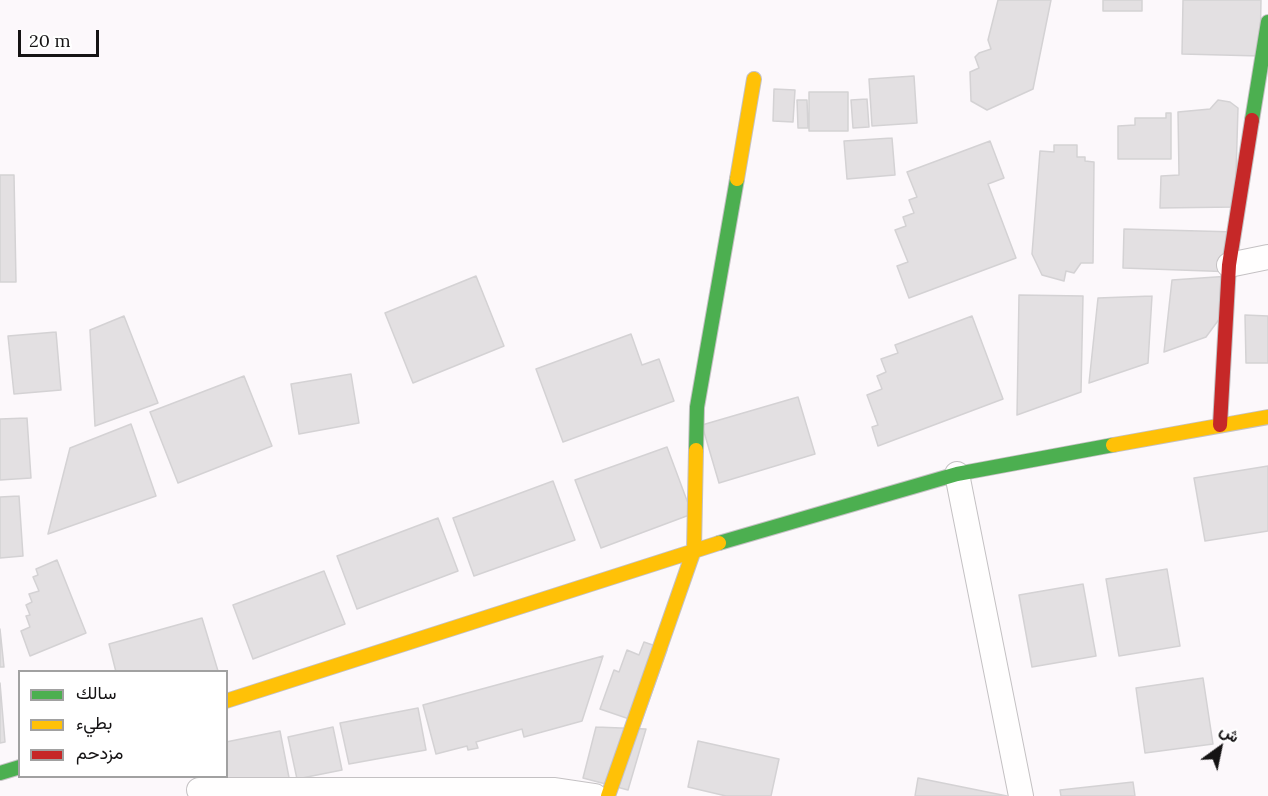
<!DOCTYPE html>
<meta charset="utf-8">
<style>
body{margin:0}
#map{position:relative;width:1268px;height:796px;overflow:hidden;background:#fcf8fb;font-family:Lora,Vazirmatn,serif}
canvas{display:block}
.legend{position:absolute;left:18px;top:670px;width:210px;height:108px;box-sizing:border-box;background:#fff;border:2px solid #a1a1a1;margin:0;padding:8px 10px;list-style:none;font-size:18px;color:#151314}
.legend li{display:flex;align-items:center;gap:12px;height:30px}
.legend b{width:30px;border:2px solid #a1a1a1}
.north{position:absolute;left:1190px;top:718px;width:60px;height:60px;-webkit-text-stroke:4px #fff;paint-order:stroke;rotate:33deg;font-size:16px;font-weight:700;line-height:24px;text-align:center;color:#151314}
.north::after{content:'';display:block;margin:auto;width:21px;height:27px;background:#151314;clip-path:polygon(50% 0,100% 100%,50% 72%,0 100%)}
.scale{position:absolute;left:18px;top:30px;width:81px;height:27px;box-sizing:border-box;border:3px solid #151314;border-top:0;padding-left:8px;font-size:18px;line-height:21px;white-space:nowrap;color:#151314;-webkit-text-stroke:4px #fff;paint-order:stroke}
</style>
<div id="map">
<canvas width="1268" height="796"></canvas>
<ul class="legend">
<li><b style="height:8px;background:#4caf50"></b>سالك</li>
<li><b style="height:8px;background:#ffc107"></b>بطيء</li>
<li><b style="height:8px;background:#c62828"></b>مزدحم</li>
</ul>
<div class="north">ش</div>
<div class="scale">20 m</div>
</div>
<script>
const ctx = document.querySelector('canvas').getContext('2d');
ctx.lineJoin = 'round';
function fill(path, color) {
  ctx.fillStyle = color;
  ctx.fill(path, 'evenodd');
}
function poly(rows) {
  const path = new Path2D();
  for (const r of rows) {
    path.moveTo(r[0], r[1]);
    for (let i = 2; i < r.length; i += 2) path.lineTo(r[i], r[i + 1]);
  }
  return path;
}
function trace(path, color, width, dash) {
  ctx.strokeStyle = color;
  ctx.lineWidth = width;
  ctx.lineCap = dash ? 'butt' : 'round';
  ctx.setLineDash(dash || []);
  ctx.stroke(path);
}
const building = poly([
 [998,0,1051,0,1033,89,987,110,971,101,970,72,979,68,975,57,979,53,991,49,988,40,998,0],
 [1103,0,1142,0,1142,11,1103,11,1103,0],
 [1183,0,1261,0,1260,56,1182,54,1183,0],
 [914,76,917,123,872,126,869,79,914,76],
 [774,89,795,90,793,122,773,121,774,89],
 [809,92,848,92,848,131,809,131,809,92],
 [867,99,869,127,853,128,851,100,867,99],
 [797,100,807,100,808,128,798,128,797,100],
 [1218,100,1230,102,1238,108,1235,207,1160,208,1161,176,1179,175,1178,112,1210,109,1218,100],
 [1166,113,1171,113,1171,159,1118,159,1118,126,1135,125,1135,118,1166,118,1166,113],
 [892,138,895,175,847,179,844,141,892,138],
 [990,141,1004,178,988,184,1016,258,909,298,897,266,908,262,895,230,906,226,903,217,914,213,909,200,917,197,907,172,990,141],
 [1054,145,1077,145,1077,157,1085,157,1085,161,1094,162,1093,263,1081,263,1074,273,1066,271,1064,281,1042,275,1032,254,1040,151,1054,152,1054,145],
 [0,175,14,175,16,282,0,282,0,175],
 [1124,229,1237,232,1236,272,1123,268,1124,229],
 [476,276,504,346,413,383,385,313,476,276],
 [1230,276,1223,314,1206,337,1164,352,1172,280,1230,276],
 [1019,295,1083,296,1081,392,1017,415,1019,295],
 [1152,296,1148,363,1089,383,1098,298,1152,296],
 [1245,315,1268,316,1268,363,1246,363,1245,315],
 [124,316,158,403,95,426,90,330,124,316],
 [972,316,1003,399,878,446,872,427,878,425,867,395,882,389,877,376,886,372,881,359,898,353,895,345,972,316],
 [56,332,61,390,14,394,8,336,56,332],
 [631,334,642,365,659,359,674,401,563,442,536,369,631,334],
 [351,374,359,423,299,434,291,384,351,374],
 [244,376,272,446,178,483,150,412,244,376],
 [798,397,815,454,719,483,702,425,798,397],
 [27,418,31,478,0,480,0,419,27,418],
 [131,424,156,496,48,534,70,448,131,424],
 [667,447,692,514,601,548,575,480,667,447],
 [1268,466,1268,531,1205,541,1194,478,1268,466],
 [553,481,575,540,474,576,453,518,553,481],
 [19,496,23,556,0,558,0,497,19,496],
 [438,518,458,571,357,609,337,556,438,518],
 [57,560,86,633,30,656,21,631,30,627,26,616,30,615,26,605,32,602,29,594,39,591,33,577,38,575,36,569,57,560],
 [1167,569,1180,646,1119,656,1106,579,1167,569],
 [324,571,345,624,253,659,233,605,324,571],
 [1083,584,1096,656,1032,667,1019,595,1083,584],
 [202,618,218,671,116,672,109,644,202,618],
 [0,629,4,667,0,667,0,629],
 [644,642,667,650,641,723,600,709,614,670,619,672,627,650,639,655,644,642],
 [603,656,582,721,524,737,522,729,476,742,478,748,468,750,467,746,436,754,423,705,603,656],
 [1203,678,1213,744,1145,753,1136,688,1203,678],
 [0,683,5,742,0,743,0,683],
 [418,708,426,750,349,764,340,723,418,708],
 [333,727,342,770,297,779,288,737,333,727],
 [596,727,646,729,628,790,583,778,596,727],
 [280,731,291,788,224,796,220,776,226,776,226,742,280,731],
 [698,741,779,759,771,796,726,796,688,787,698,741],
 [918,778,1007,796,915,796,918,778],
 [1133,782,1135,796,1061,796,1060,790,1133,782]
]);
const street = poly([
 [1229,265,1268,257],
 [957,474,1021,796],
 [199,790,555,790,595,796]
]);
const fast = poly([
 [1252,120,1268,22],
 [696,450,697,407,737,179],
 [719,543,957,474,1113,445],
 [0,773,20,767]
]);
const slow = poly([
 [737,179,754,79],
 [1113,445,1268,417],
 [226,701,719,543],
 [608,796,694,550,696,450]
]);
const jam = poly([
 [1220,425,1229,265,1252,120]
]);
fill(building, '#e3e0e2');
trace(building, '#d4d2d4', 1.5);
trace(street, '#c4c1c3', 26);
trace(fast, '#c4c1c3', 16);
trace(slow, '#c4c1c3', 16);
trace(jam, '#c4c1c3', 16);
trace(street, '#fffefe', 24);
trace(fast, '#4caf50', 14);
trace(slow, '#ffc107', 14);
trace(jam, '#c62828', 14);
</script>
